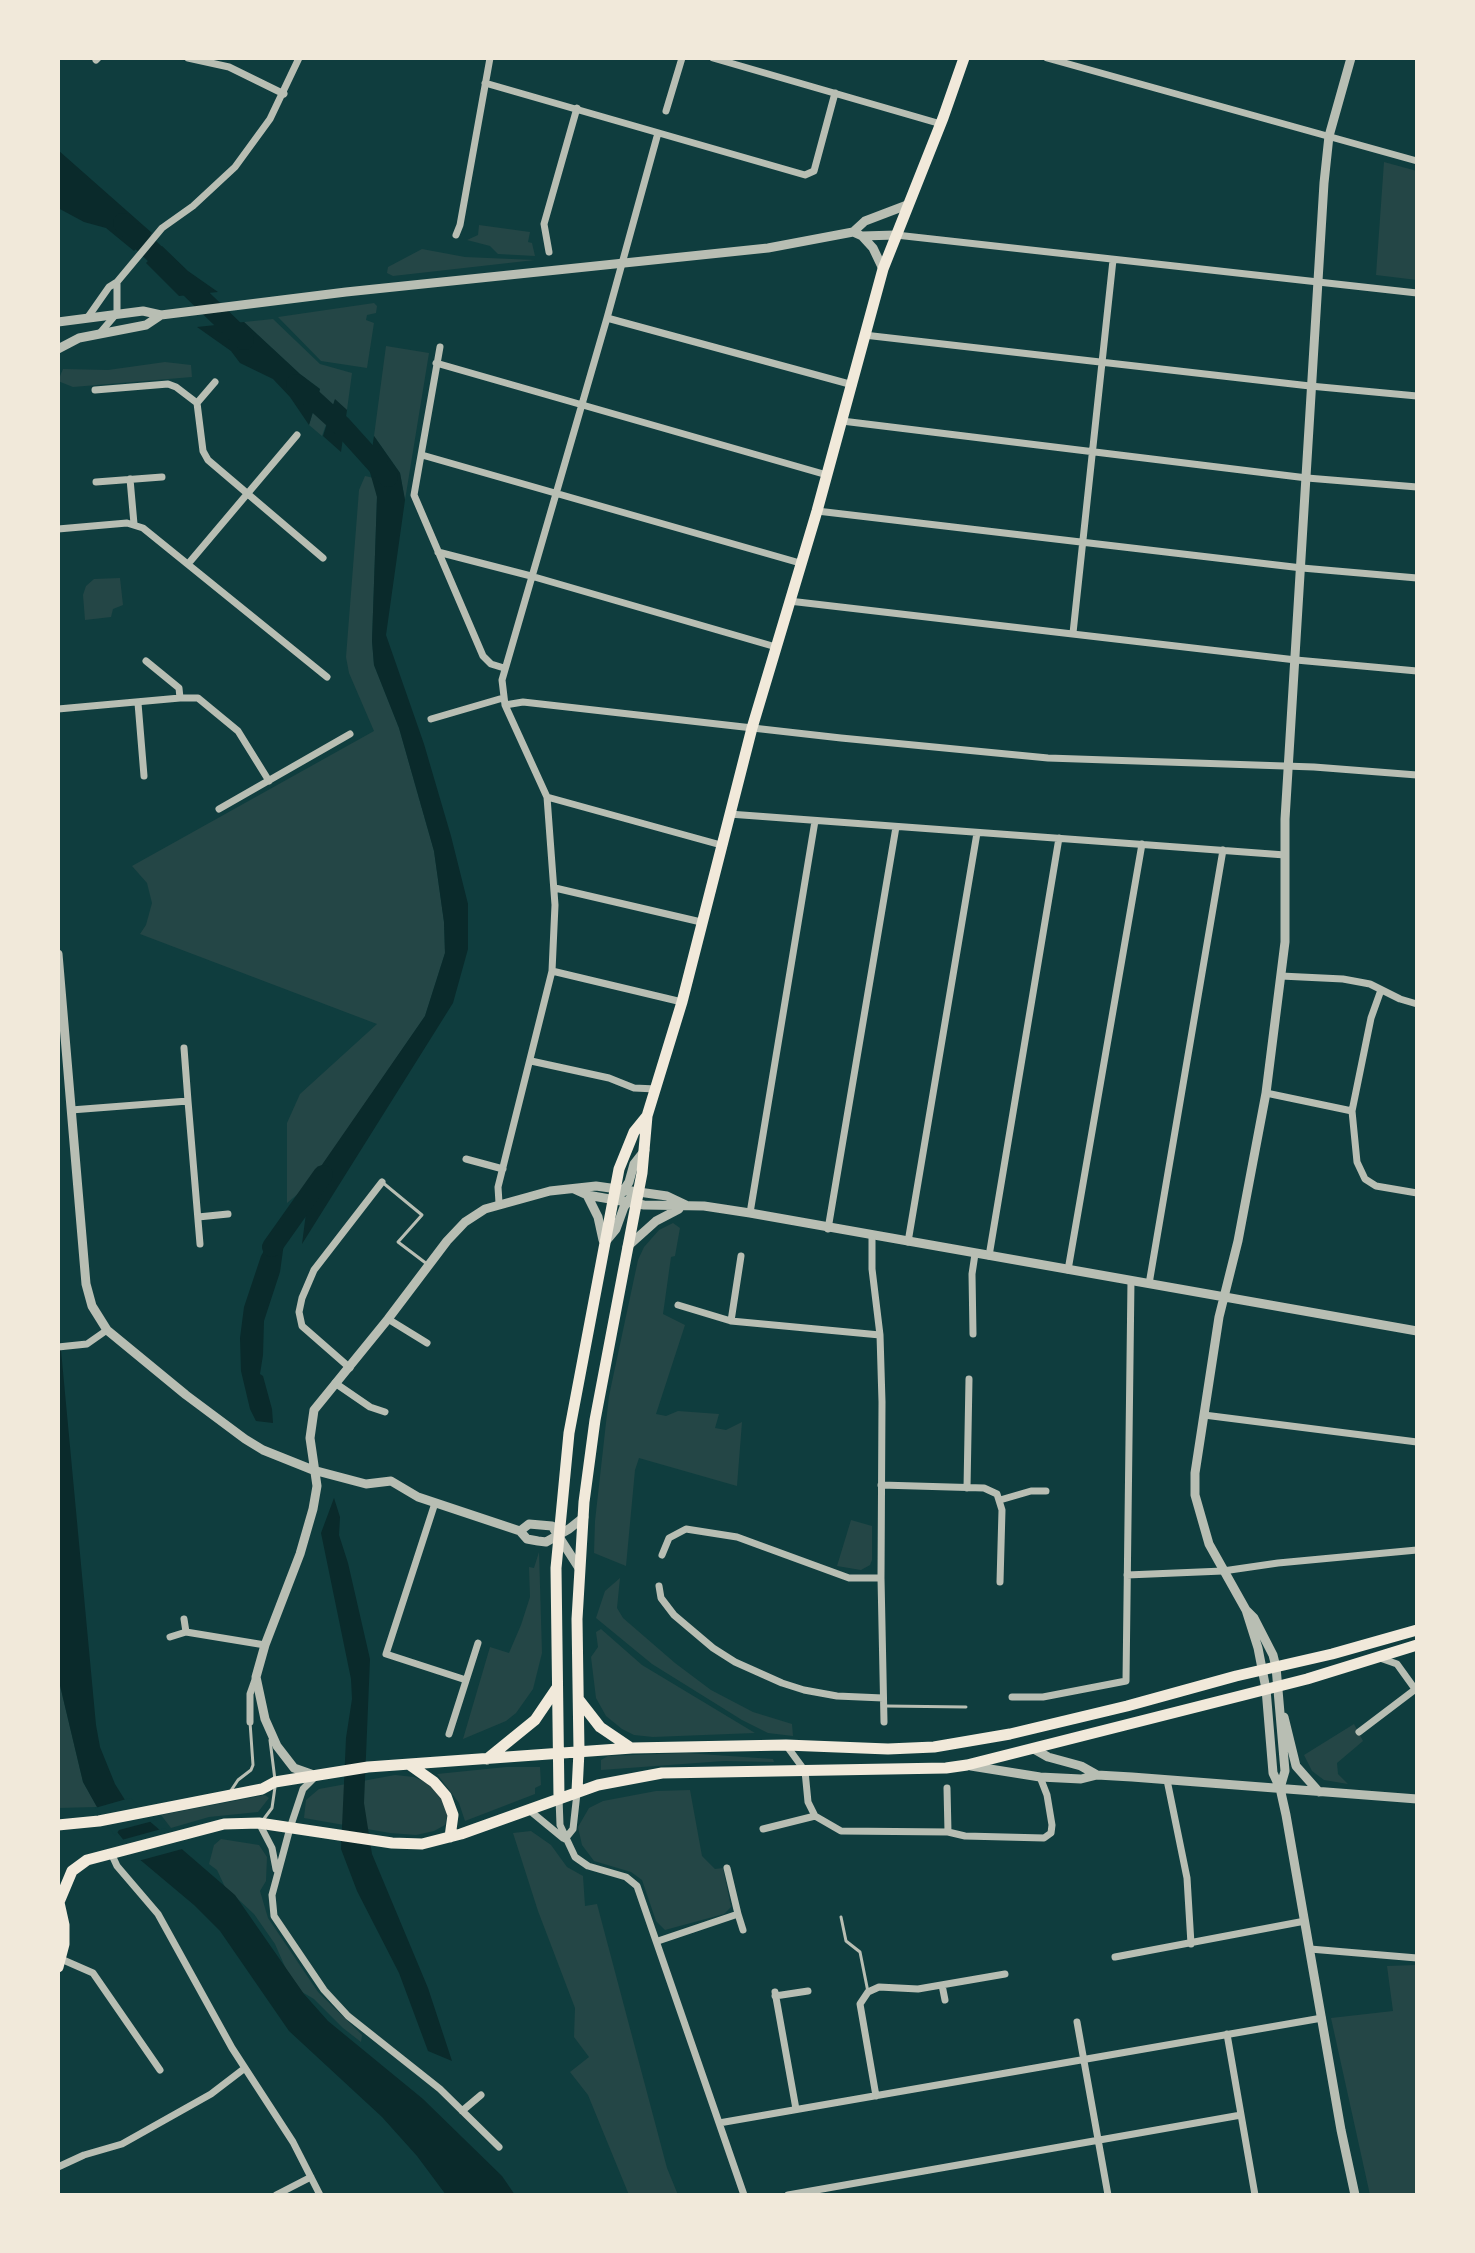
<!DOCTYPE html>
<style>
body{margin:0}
#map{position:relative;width:1475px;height:2253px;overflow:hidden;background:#0f3d3e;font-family:Karla,sans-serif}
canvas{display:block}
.frame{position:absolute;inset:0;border:60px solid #f1e9da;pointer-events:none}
</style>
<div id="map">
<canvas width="1475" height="2253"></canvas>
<div class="frame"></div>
</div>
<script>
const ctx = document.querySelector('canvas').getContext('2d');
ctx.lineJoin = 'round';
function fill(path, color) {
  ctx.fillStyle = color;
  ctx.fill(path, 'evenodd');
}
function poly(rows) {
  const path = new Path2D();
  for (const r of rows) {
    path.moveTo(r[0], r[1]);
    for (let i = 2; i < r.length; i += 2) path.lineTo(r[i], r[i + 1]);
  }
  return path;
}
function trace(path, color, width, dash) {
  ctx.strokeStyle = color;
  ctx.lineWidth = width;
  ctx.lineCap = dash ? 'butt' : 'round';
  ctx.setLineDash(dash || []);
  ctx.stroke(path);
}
const green = poly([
 [1384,162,1417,171,1417,280,1376,275],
 [479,225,530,232,528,242,532,243,535,256,498,254,490,246,467,240,478,235],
 [422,249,465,257,535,260,393,276,387,273,388,267],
 [374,303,377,306,376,313,367,315,366,320,374,323,367,368,321,361,278,317],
 [273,319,320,364,352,373,347,410,335,400,322,436,309,425,320,389,300,374,244,322],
 [386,346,429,353,405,500,400,473,374,436],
 [165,362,191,365,192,377,73,387,58,381,63,369,108,370],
 [365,476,374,478,377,497,372,641,374,665,399,728,434,851,444,922,445,953,425,1016,310,1184,287,1203,287,1123,300,1094,377,1024,140,934,146,925,152,903,147,883,132,866,374,731,349,673,346,657,359,490],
 [120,578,123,605,113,609,111,617,85,620,83,595,86,586,94,579],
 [673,1223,680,1228,675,1256,671,1257,663,1314,685,1325,656,1414,666,1416,678,1411,719,1414,715,1428,726,1430,742,1422,737,1486,639,1458,635,1470,626,1566,594,1553,595,1521,609,1396,638,1260,644,1247,659,1230],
 [851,1520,872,1526,872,1560,870,1565,861,1570,837,1566],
 [539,1552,542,1653,533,1689,516,1713,506,1721,463,1739,490,1647,509,1653,521,1625,530,1597,529,1567,534,1568],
 [620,1578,617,1608,623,1618,675,1663,711,1690,753,1712,792,1724,793,1736,768,1733,742,1720,652,1664,596,1618,605,1591],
 [601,1629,642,1665,755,1733,653,1737,634,1735,622,1729,606,1716,596,1698,591,1657,598,1647,596,1632],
 [58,1677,83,1782,97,1807,58,1808],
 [1354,1724,1363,1741,1337,1763,1338,1774,1348,1784,1324,1780,1312,1771,1304,1755],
 [686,1753,773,1759,774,1762,724,1761,601,1770,601,1760,608,1756],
 [506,1767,540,1767,541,1785,535,1788,535,1794,465,1821,459,1803,437,1774],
 [395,1775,414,1777,430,1784,440,1794,448,1812,445,1825,434,1831,416,1835,390,1833,304,1818,306,1800,319,1789],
 [690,1790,702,1856,715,1869,723,1868,731,1907,724,1914,665,1930,656,1921,642,1880,631,1872,594,1861,582,1845,578,1827,589,1808,603,1801,656,1791],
 [265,1795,269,1798,258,1812,209,1817,171,1828,161,1815],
 [531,1831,551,1845,567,1867,583,1876,585,1906,597,1904,667,2168,678,2195,629,2195,588,2095,570,2072,589,2057,574,2037,575,2008,538,1911,513,1833],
 [221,1839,259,1845,267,1857,266,1881,260,1891,268,1918,318,1992,362,2035,361,2042,343,2028,314,1999,302,1992,286,1969,275,1944,254,1914,225,1887,217,1870,209,1864,214,1845],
 [1417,1965,1417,2195,1370,2195,1331,2018,1393,2011,1387,1966]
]);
const water = poly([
 [58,150,152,233,134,251,106,228,84,222,58,208],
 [162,246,188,271,218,292,179,296,146,263],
 [244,322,300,374,320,389,309,425,290,397,273,379,240,363,231,351,197,327],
 [335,399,347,410,341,452,323,436],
 [374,436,400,473,405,500,386,635,424,744,451,836,468,904,468,949,453,1003,302,1244,310,1182,425,1016,445,953,444,922,434,851,399,728,374,665,372,641,377,497,369,469],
 [289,1207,280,1272,264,1321,263,1355,260,1374,263,1376,272,1409,273,1423,256,1421,250,1409,241,1371,240,1338,244,1307,261,1256],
 [58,1318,96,1725,100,1747,115,1784,125,1800,235,1895,304,1994,328,2021,423,2099,502,2176,515,2195,446,2195,417,2156,382,2117,289,2031,220,1931,194,1905,138,1858,97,1807,83,1782,58,1677],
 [334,1498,340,1517,339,1535,348,1563,370,1659,364,1803,372,1854,428,1988,452,2061,428,2051,399,1973,357,1891,341,1849,346,1738,352,1699,351,1679,321,1533]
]);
const pier = poly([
 [130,1798,157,1820,119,1830,115,1836,95,1808],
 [165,1828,186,1848,138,1861,118,1841]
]);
const river = poly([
 [123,223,244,340],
 [296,384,342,426,388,477],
 [272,1247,323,1175]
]);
const service = poly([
 [382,1182,422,1215,398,1242,427,1264],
 [886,1706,966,1707],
 [270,1740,275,1780],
 [230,1792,238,1780,251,1770,253,1765,250,1722],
 [263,1820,272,1808,275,1787],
 [841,1917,846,1941,860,1952,868,1992]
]);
const minor = poly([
 [188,58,229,67,284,94],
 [713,58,941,124],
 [1047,58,1417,161],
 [96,60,98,58],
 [485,83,805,175,814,171,835,93],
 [666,111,682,58],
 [456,235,460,225,490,58],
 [896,235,1417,293],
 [549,252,544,224,577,108],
 [88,317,109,287,117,282,162,228,193,206,235,167,270,119,299,58],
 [607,318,853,385],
 [100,333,117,313,117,282],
 [864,335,1310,386,1417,396],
 [440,347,414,495,483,656,491,664,504,668],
 [436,363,827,475],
 [95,390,168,384,176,387,197,403,203,451,208,460,323,558],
 [197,403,215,382],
 [842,421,1307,478,1417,487],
 [422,455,800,563],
 [130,479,134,524],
 [96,482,162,477],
 [817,511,1302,568,1417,578],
 [58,529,127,523,143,528,327,677],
 [438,552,531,576,776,647],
 [188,564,297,435],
 [789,601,1296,660,1417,671],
 [1073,633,1113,260],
 [146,661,179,688,180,698,198,698,238,731,269,781],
 [138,703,144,776],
 [505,705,523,702,841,738,1048,758,1314,767,1417,775],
 [58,709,180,698],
 [431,719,503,698],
 [547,797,721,845],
 [219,809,350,734],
 [729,814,1285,855],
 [555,888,701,922],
 [552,971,682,1002],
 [1281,976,1343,979,1370,984,1400,999,1417,1004],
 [531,1061,609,1078,634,1088,656,1089],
 [1266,1093,1352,1111,1357,1162,1365,1179,1376,1186,1417,1193],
 [188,1101,200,1244],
 [71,1110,188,1101,184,1048],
 [1352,1111,1371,1018,1381,990],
 [466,1159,503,1169],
 [499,1203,498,1187,552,971,555,905,547,797,505,705,502,680,607,318,658,133],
 [750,1213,815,821],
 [198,1217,228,1214],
 [828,1229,896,827],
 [872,1237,872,1269,880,1335,882,1402,881,1578,884,1722],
 [908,1242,977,833],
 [989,1256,1059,838],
 [1068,1270,1142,844],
 [1149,1284,1223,850],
 [678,1305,731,1321,880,1335],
 [388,1319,427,1343],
 [731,1321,741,1256],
 [973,1334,972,1274,975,1254],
 [58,1347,87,1344,107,1330],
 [350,1368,302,1326,299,1312,302,1298,314,1270,382,1182],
 [335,1383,370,1407,385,1412],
 [1204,1415,1417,1442],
 [881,1485,984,1488,997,1494,1002,1510,1000,1582],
 [967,1488,969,1379],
 [1000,1500,1031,1491,1046,1491],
 [435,1503,386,1654,466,1680],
 [662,1555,669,1538,686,1529,737,1537,849,1578,881,1578],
 [1127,1575,1223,1571,1278,1563,1417,1550],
 [659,1586,661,1598,674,1615,713,1648,735,1662,782,1683,804,1690,837,1696,883,1698],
 [184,1619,186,1632],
 [170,1637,186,1632,265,1645],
 [1380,1658,1397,1664,1415,1689],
 [1012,1697,1043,1697,1126,1681,1131,1280],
 [250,1722,250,1694,256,1677],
 [1359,1732,1417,1688],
 [449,1734,478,1643],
 [786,1745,805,1771,808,1802,815,1816],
 [315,1777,303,1789,290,1828,272,1895,274,1916,324,1990,348,2016,440,2089,499,2147],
 [1167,1780,1187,1878,1191,1944],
 [947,1788,948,1832],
 [559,1798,560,1825,575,1857,588,1866,626,1877,637,1886,744,2195],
 [529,1810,563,1838],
 [259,1823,272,1848,276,1869],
 [763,1829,815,1816,841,1831,948,1832,965,1836,1044,1838,1051,1833,1052,1825,1047,1795,1040,1777],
 [565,1839,573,1829,577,1793],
 [111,1853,117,1866,158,1914,232,2048,293,2142,320,2195],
 [738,1914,743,1930],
 [658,1941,738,1914,727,1868],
 [1310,1949,1417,1958],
 [1115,1957,1305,1921],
 [61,1959,93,1973,160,2070],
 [942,1985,945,2000],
 [775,1992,796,2109],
 [775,1996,808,1991],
 [1077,2022,1108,2195],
 [1227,2034,1255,2195],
 [876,2096,860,2004,868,1992,879,1987,918,1989,1005,1974],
 [462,2111,481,2095],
 [719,2123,1322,2018],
 [58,2167,84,2155,122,2144,211,2094,245,2068],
 [276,2195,311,2177],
 [788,2195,1241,2115]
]);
const tertiary = poly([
 [1351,58,1329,136,1324,183,1285,819,1285,942,1266,1093,1238,1241,1219,1317,1195,1473,1195,1495,1209,1544,1246,1610,1258,1648,1266,1689,1273,1773,1280,1788,1286,1815,1341,2130,1355,2195],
 [853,232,865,221,907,205],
 [862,236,873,248,883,269],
 [58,322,143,311,161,315,346,292,768,248,853,232,862,236,896,235],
 [58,349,79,338,146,325,161,315],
 [58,954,86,1284,92,1306,107,1330,186,1395,245,1439,263,1450,313,1470,366,1484,391,1481,418,1497,520,1531,527,1539,538,1541,546,1542,569,1529,584,1517],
 [574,1189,587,1195,644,1205,704,1206,750,1213,1417,1331],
 [622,1193,629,1182,634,1164,645,1150],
 [587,1195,598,1217,603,1240],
 [606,1241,616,1229,624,1207,630,1198],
 [627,1247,656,1221,679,1209],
 [520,1531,529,1524,552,1526,579,1568],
 [1246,1610,1254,1618,1273,1655,1276,1667,1285,1771,1280,1788],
 [1284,1717,1296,1766,1319,1792],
 [1034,1749,1048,1757,1081,1766,1097,1775],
 [971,1766,1040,1777,1081,1779,1097,1775,1132,1777,1417,1799],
 [311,1774,294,1768,277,1746,265,1719,256,1677,265,1645,300,1554,313,1509,317,1486,310,1438,314,1410,388,1319,447,1241,465,1222,485,1209,550,1191,596,1186,667,1196,686,1205]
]);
const primary = poly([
 [579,1700,600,1727,631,1748],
 [487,1759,535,1720,556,1689],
 [410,1765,434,1782,446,1796,453,1815,450,1837],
 [577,1791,579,1751,577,1619,584,1502,595,1420,642,1173,647,1116,682,1002,752,728,817,511,883,269,943,118,964,58],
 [559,1798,556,1568,569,1433,619,1169,634,1132,647,1116],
 [58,1825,99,1821,262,1789,275,1782,368,1767,632,1748,786,1745,888,1749,934,1747,1010,1734,1127,1706,1236,1676,1332,1654,1417,1630],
 [59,1902,72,1871,87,1860,224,1824,259,1823,392,1843,422,1844,461,1834,598,1785,662,1773,946,1768,967,1765,1307,1679,1417,1645],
 [58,1967,64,1944,64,1925,58,1898]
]);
fill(green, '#244646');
fill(water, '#0a2a2b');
fill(pier, '#0f3d3e');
trace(river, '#0a2a2b', 20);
trace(service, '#b8beb3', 3);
trace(minor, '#b8beb3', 7);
trace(tertiary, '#b8beb3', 9);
trace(primary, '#f1e9da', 11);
</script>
